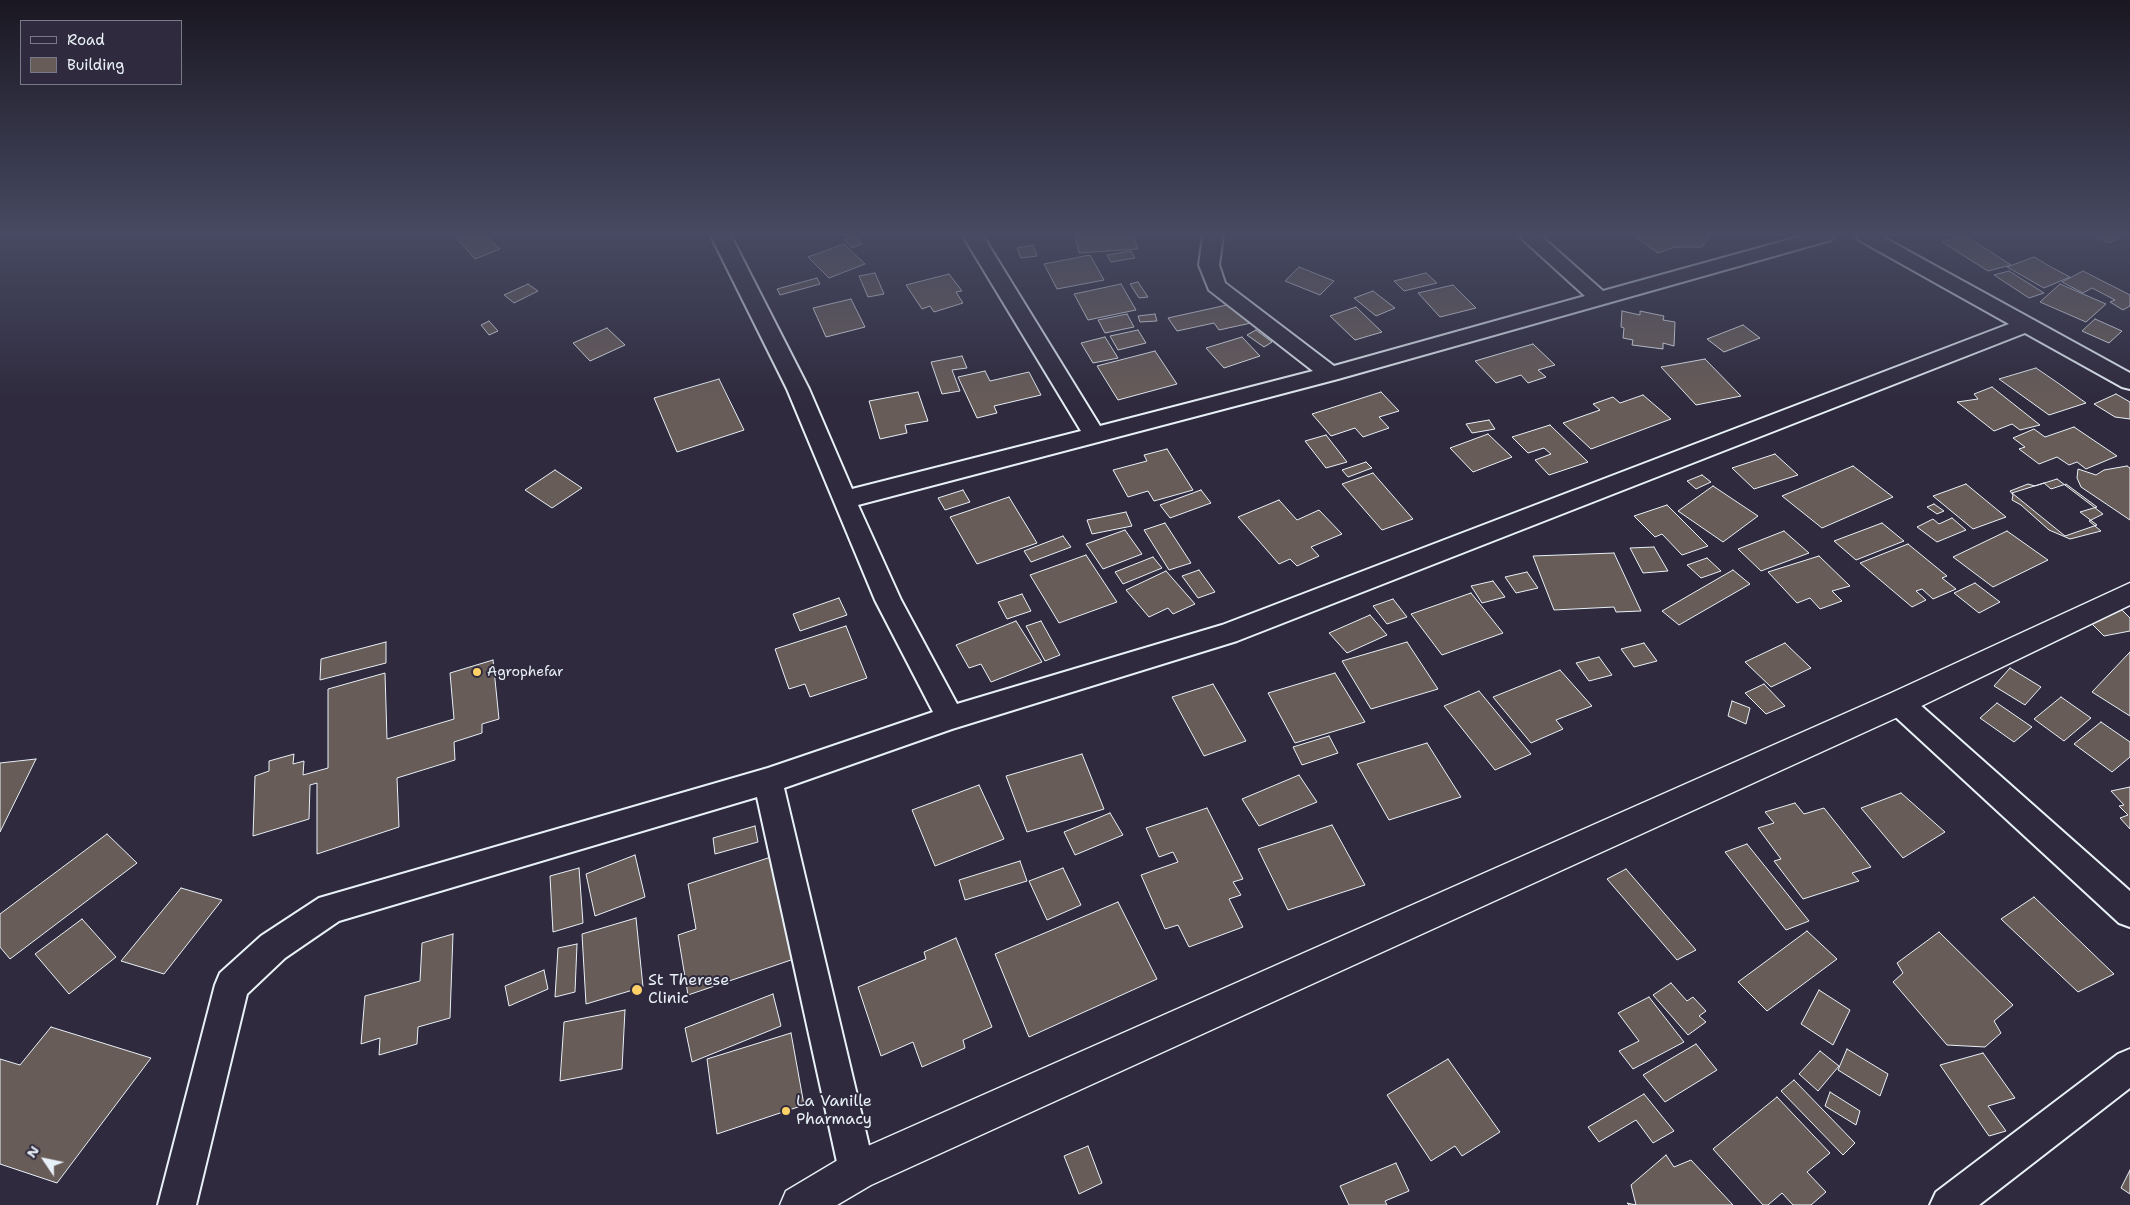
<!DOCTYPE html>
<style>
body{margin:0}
#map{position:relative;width:2130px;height:1205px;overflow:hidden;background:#2f2a3d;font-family:"Shantell Sans",sans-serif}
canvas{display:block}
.legend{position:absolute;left:20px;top:20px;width:162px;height:65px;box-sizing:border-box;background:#2f2a3d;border:1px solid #797a88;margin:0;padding:6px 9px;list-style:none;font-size:15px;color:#e8f1f8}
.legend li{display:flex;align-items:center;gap:10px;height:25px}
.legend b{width:25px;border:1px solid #797a88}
.north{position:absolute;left:20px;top:1135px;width:50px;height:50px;-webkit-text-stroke:4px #2f2a3d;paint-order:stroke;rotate:304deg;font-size:14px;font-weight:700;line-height:20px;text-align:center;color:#e8f1f8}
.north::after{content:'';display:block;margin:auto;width:18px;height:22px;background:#e8f1f8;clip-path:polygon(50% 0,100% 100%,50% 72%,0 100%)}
</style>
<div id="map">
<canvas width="2130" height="1205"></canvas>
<ul class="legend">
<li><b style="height:6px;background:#2f2a3d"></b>Road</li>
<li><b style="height:14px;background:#685c58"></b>Building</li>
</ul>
<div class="north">N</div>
</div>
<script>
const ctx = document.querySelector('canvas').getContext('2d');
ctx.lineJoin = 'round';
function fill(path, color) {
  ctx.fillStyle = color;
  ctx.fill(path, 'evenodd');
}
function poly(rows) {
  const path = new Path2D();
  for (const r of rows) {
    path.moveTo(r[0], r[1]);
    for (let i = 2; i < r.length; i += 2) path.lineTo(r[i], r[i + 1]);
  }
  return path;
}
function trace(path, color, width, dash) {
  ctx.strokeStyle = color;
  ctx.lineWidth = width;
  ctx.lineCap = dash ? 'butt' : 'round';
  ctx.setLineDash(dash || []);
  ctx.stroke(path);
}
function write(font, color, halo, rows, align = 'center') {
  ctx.font = font + ' "Shantell Sans",sans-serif';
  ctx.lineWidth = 4;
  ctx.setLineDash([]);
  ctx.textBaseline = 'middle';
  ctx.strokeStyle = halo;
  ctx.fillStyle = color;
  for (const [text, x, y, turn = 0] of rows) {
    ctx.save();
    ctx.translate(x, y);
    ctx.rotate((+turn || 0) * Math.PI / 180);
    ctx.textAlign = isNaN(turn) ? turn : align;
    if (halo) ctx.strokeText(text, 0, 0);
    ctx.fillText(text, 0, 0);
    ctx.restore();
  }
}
const building = poly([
 [465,236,487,236,500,249,475,259,457,239,465,236],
 [855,236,862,244,852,248,845,240,855,236],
 [1075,236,1134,236,1138,249,1079,253,1075,236],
 [1634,236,1710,236,1702,247,1675,247,1658,253,1634,236],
 [1963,236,1966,236,2011,265,1988,271,1942,242,1963,236],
 [2095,236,2122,236,2109,243,2095,236],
 [844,244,865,264,829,278,808,257,844,244],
 [1033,245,1037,256,1021,258,1017,248,1033,245],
 [1131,251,1135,258,1111,262,1107,255,1131,251],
 [1090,255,1104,280,1057,289,1044,264,1090,255],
 [2034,257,2051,267,2070,277,2044,288,2007,267,2034,257],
 [1299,267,1334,281,1320,295,1285,281,1299,267],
 [2009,271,2044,293,2029,298,1994,275,2009,271],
 [2083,271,2130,295,2130,306,2123,310,2110,302,2115,300,2092,288,2083,293,2062,282,2083,271],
 [875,273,884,294,868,297,859,276,875,273],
 [1426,273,1437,283,1404,291,1394,281,1426,273],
 [949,274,962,291,956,292,963,303,934,312,930,306,922,309,906,285,949,274],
 [817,278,820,284,780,295,777,289,817,278],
 [1138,282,1148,297,1139,298,1130,284,1138,282],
 [528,284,538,291,514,303,504,295,528,284],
 [1121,284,1136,310,1088,320,1074,294,1121,284],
 [2060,284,2106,304,2086,322,2040,302,2060,284],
 [1453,285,1476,308,1440,317,1418,293,1453,285],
 [1373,291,1395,308,1376,316,1354,298,1373,291],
 [851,299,865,327,826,337,813,308,851,299],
 [1236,303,1251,323,1219,330,1214,323,1177,331,1168,318,1236,303],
 [1356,307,1382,332,1355,340,1330,316,1356,307],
 [1622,311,1640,315,1640,311,1664,316,1663,320,1675,322,1674,346,1663,343,1663,349,1632,345,1633,340,1623,338,1624,328,1621,327,1622,311],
 [1127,314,1134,327,1105,333,1098,320,1127,314],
 [1155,314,1157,321,1140,322,1138,316,1155,314],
 [2095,319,2122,331,2109,343,2082,331,2095,319],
 [489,321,498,331,489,335,481,325,489,321],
 [1743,325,1760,338,1724,352,1707,339,1743,325],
 [607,328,625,345,590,361,573,343,607,328],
 [1138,330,1146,343,1118,350,1110,336,1138,330],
 [1256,330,1272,342,1264,347,1247,335,1256,330],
 [1105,337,1118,358,1093,363,1081,343,1105,337],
 [1242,337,1260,356,1224,368,1206,348,1242,337],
 [1533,344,1555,365,1538,370,1546,377,1528,383,1521,375,1496,383,1475,361,1533,344],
 [1155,351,1177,384,1118,400,1097,366,1155,351],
 [962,356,967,368,952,370,960,391,942,394,931,362,962,356],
 [1705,359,1741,396,1696,405,1661,367,1705,359],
 [2036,368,2058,383,2086,403,2049,415,1999,379,2036,368],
 [985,371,990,381,1029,372,1041,395,994,406,997,413,977,418,958,377,985,371],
 [719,379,744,430,677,452,654,398,719,379],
 [1992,387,2040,425,2020,430,2012,424,1994,431,1957,402,1978,399,1974,394,1992,387],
 [918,392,928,421,905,425,907,433,880,439,869,401,918,392],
 [1381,392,1399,411,1379,417,1389,428,1363,437,1355,428,1331,436,1312,414,1381,392],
 [2116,394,2130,402,2130,419,2115,417,2094,404,2116,394],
 [1643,395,1671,419,1591,449,1563,423,1600,410,1593,404,1613,397,1620,403,1643,395],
 [1489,420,1495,429,1472,433,1466,424,1489,420],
 [1550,425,1588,462,1549,475,1535,460,1551,454,1544,448,1528,453,1512,437,1550,425],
 [2074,427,2117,456,2086,469,2077,462,2069,465,2057,457,2039,464,2019,449,2025,447,2013,438,2034,429,2045,437,2074,427],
 [1488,434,1512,457,1473,472,1450,448,1488,434],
 [1326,435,1347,462,1326,468,1305,441,1326,435],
 [1167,449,1193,490,1154,501,1148,491,1128,497,1113,470,1147,461,1144,455,1167,449],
 [1775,454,1798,475,1754,489,1732,468,1775,454],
 [1366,462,1372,468,1348,477,1342,470,1366,462],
 [1853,466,1893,497,1822,528,1782,496,1853,466],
 [2127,466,2130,468,2130,520,2081,487,2077,478,2078,469,2096,475,2104,470,2127,466],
 [555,470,582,488,552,508,525,490,555,470],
 [1373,473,1413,519,1382,530,1342,484,1373,473],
 [1702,475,1711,482,1696,489,1687,481,1702,475],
 [2057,479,2103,514,2089,521,2101,531,2070,539,2049,530,2021,505,2012,500,2013,495,2010,491,2028,484,2035,486,2057,479],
 [2044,483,2051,489,2066,484,2097,507,2080,512,2097,525,2065,536,2012,493,2044,483],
 [1966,484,2006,517,1973,529,1933,496,1966,484],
 [1713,486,1758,516,1723,542,1678,511,1713,486],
 [963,490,970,502,945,510,938,498,963,490],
 [1201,490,1211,503,1170,518,1160,505,1201,490],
 [1009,497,1037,543,977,564,950,517,1009,497],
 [1279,500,1297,520,1319,510,1342,534,1311,547,1319,556,1297,566,1290,559,1279,564,1238,517,1279,500],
 [1934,504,1944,511,1937,514,1927,507,1934,504],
 [1667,505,1708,546,1682,555,1662,534,1655,537,1634,516,1667,505],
 [1126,512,1132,526,1092,534,1087,520,1126,512],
 [1952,518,1966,530,1937,542,1917,527,1933,519,1939,524,1952,518],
 [1165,523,1191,563,1169,570,1144,530,1165,523],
 [1882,523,1904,541,1856,560,1834,541,1882,523],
 [1125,530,1142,554,1103,569,1086,544,1125,530],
 [1784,531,1809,553,1761,571,1738,549,1784,531],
 [2007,531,2048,560,1993,587,1953,557,2007,531],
 [1063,536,1071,547,1031,562,1024,551,1063,536],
 [1908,544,1947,576,1942,578,1956,589,1933,599,1922,589,1916,591,1926,600,1912,607,1860,563,1908,544],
 [1654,547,1668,571,1643,573,1630,548,1654,547],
 [1614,553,1641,611,1616,612,1614,607,1554,610,1533,556,1614,553],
 [1086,555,1117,602,1059,623,1030,575,1086,555],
 [1819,556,1850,586,1832,591,1842,601,1820,609,1810,598,1797,603,1768,572,1819,556],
 [1153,557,1162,568,1123,584,1115,572,1153,557],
 [1707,558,1721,571,1701,578,1687,565,1707,558],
 [1199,570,1215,592,1198,598,1182,576,1199,570],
 [1733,570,1750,584,1679,625,1662,611,1733,570],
 [1166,571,1195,604,1173,614,1168,608,1149,617,1126,590,1166,571],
 [1527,572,1538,588,1516,593,1505,577,1527,572],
 [1493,581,1505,597,1482,603,1471,586,1493,581],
 [1975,583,2000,602,1979,613,1954,593,1975,583],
 [1471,593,1503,633,1442,655,1411,614,1471,593],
 [1022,594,1031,611,1007,619,998,602,1022,594],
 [839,598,847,615,800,631,793,614,839,598],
 [1393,599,1407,617,1387,624,1373,606,1393,599],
 [2121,609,2130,618,2130,631,2104,636,2085,617,2121,609],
 [1370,615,1387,635,1347,653,1329,633,1370,615],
 [1016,621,1042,662,991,682,981,664,969,668,956,645,1016,621],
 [1041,621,1060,655,1045,661,1026,626,1041,621],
 [846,626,867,678,810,697,805,684,789,689,775,649,846,626],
 [386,642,386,663,320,680,321,659,386,642],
 [1407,642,1438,689,1371,709,1342,661,1407,642],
 [1644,643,1657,661,1634,667,1621,649,1644,643],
 [1785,643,1811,668,1771,687,1745,662,1785,643],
 [2130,652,2130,716,2092,692,2130,652],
 [1599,657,1612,675,1589,681,1576,663,1599,657],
 [493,660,499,719,482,724,482,733,454,742,455,760,397,778,399,827,317,854,317,783,310,785,309,819,253,836,255,776,269,771,269,761,294,754,293,764,304,761,303,775,328,768,328,689,385,673,387,739,454,719,450,673,493,660],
 [2010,668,2041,687,2025,705,1994,686,2010,668],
 [1560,670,1592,706,1556,720,1563,729,1531,743,1493,697,1560,670],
 [1335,673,1365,722,1295,743,1268,693,1335,673],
 [1213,684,1246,741,1204,756,1172,697,1213,684],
 [1764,684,1785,706,1766,714,1745,693,1764,684],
 [1479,691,1531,754,1495,770,1444,706,1479,691],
 [2061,697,2091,718,2064,741,2034,719,2061,697],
 [1732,701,1750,708,1746,724,1728,716,1732,701],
 [1997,703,2032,727,2014,742,1980,718,1997,703],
 [2101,722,2130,742,2130,757,2112,772,2074,744,2101,722],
 [1329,736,1338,753,1302,765,1293,747,1329,736],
 [1427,743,1461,797,1389,820,1357,764,1427,743],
 [1082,754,1104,809,1027,832,1006,776,1082,754],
 [36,759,0,832,0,763,36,759],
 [1299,775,1317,802,1259,826,1242,799,1299,775],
 [979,785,1004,839,935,866,912,810,979,785],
 [2130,787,2130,829,2120,818,2128,815,2119,806,2124,805,2111,791,2130,787],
 [1901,793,1945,832,1903,858,1861,808,1901,793],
 [1795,803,1804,814,1824,808,1871,867,1852,873,1859,881,1803,899,1774,861,1781,859,1758,828,1774,823,1765,812,1795,803],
 [1207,808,1243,879,1233,882,1241,895,1229,899,1243,927,1189,947,1178,925,1165,929,1141,875,1178,862,1173,852,1159,857,1146,828,1207,808],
 [1110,813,1123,835,1075,855,1064,832,1110,813],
 [1332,825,1365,885,1288,910,1258,849,1332,825],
 [755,826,758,842,715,854,713,838,755,826],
 [107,834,137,863,10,959,0,947,0,914,107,834],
 [1747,844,1809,921,1786,930,1725,852,1747,844],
 [635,855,645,897,595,916,586,874,635,855],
 [771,857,794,959,688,995,678,935,696,929,688,884,771,857],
 [1020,861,1027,881,965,900,959,880,1020,861],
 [579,868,583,923,553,932,550,876,579,868],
 [1063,868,1081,905,1047,920,1029,881,1063,868],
 [1626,869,1696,950,1677,960,1607,879,1626,869],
 [181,888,222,900,164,974,121,961,181,888],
 [2034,897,2114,974,2078,992,2001,919,2034,897],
 [1118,902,1157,979,1029,1037,995,954,1118,902],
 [636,918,643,987,586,1004,582,934,636,918],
 [82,919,116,957,69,994,35,954,82,919],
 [1807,931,1837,959,1767,1011,1738,982,1807,931],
 [1939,932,2013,1005,1994,1021,2001,1033,1985,1047,1947,1045,1893,982,1903,973,1897,963,1939,932],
 [453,934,450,1018,418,1027,417,1044,379,1055,380,1038,361,1044,365,996,420,981,422,943,453,934],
 [956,938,992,1027,963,1040,965,1048,922,1067,913,1042,881,1056,858,987,926,959,924,952,956,938],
 [577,944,575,992,555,997,558,948,577,944],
 [544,970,548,989,509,1006,505,986,544,970],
 [1671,983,1687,1001,1693,997,1706,1011,1699,1016,1706,1022,1688,1035,1653,995,1671,983],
 [1819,990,1850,1010,1833,1045,1801,1024,1819,990],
 [773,994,781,1026,692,1062,685,1028,773,994],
 [1649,997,1684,1042,1633,1069,1619,1051,1639,1041,1618,1013,1649,997],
 [625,1010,622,1069,560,1081,564,1022,625,1010],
 [51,1027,151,1058,57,1183,0,1164,0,1059,20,1065,51,1027],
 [791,1033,804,1105,717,1134,707,1059,791,1033],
 [1696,1044,1717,1070,1665,1102,1643,1075,1696,1044],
 [1847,1049,1888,1074,1880,1096,1838,1070,1847,1049],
 [1820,1051,1839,1066,1818,1091,1799,1074,1820,1051],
 [1983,1053,2015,1098,1988,1106,2006,1131,1989,1136,1940,1065,1983,1053],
 [1448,1059,1500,1132,1462,1156,1455,1146,1431,1161,1387,1095,1448,1059],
 [1794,1080,1855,1143,1843,1155,1781,1091,1794,1080],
 [1830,1092,1860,1111,1856,1125,1825,1106,1830,1092],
 [1644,1094,1674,1131,1653,1143,1636,1120,1599,1142,1588,1127,1644,1094],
 [1777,1097,1830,1153,1807,1172,1826,1192,1811,1205,1793,1205,1782,1193,1768,1205,1763,1205,1713,1149,1777,1097],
 [1088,1146,1102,1183,1079,1194,1064,1156,1088,1146],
 [1666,1155,1674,1167,1691,1160,1733,1205,1629,1205,1627,1203,1636,1205,1631,1185,1666,1155],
 [1396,1163,1409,1191,1385,1201,1387,1205,1349,1205,1340,1186,1396,1163],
 [2130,1170,2130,1194,2121,1188,2130,1170]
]);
const minor = poly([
 [711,236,731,236,809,389,852,489,1081,431,963,236,983,236,1100,426,1313,371,1209,290,1199,265,1203,236,1223,236,1219,265,1225,283,1334,366,1585,296,1519,236,1541,236,1603,291,1802,236,1834,236,1831,240,1338,379,858,505,901,600,957,704,1222,625,2009,324,1859,240,1856,236,1881,236,2130,373,2130,389,2122,387,2025,333,1237,641,952,729,784,788,875,1171,870,1184,857,1189,844,1184,839,1171,757,797,339,921,285,958,247,994,196,1205,158,1205,215,985,220,973,261,936,319,898,768,768,933,712,875,600,787,389,711,236],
 [1899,691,1909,695,2130,891,2130,927,2119,923,1889,711,1885,703,1889,695,1899,691],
 [2130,1049,2130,1088,1979,1205,1930,1205,1936,1192,2118,1054,2130,1049]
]);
const tertiary = poly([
 [2130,583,2130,605,1909,712,871,1185,837,1205,780,1205,786,1191,843,1157,1889,694,2130,583]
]);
const markers = [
 [477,672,5,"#ffd166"],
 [637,990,6,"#ffd166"],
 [786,1111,5,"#ffd166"]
];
const poiNames = [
 ["Agrophefar",487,672]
];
const nearPoinames = [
 ["St Therese",648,981],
 ["Clinic",648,999],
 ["La Vanille",796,1102],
 ["Pharmacy",796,1120]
];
fill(building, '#685c58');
trace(building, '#e8f1f8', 1);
trace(minor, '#e8f1f8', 4);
trace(tertiary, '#e8f1f8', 3);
fill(minor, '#2f2a3d');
fill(tertiary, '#2f2a3d');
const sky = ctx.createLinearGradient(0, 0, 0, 405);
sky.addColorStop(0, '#1a1722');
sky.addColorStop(0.58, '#474a62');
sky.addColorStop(1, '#474a6200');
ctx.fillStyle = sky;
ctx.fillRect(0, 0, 2130, 405);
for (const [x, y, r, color] of markers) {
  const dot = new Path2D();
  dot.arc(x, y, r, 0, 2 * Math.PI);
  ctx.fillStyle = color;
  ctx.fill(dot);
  trace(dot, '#2f2a3d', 2);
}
write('14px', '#e8f1f8', '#2f2a3d', poiNames, 'left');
write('16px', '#e8f1f8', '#2f2a3d', nearPoinames, 'left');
</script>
